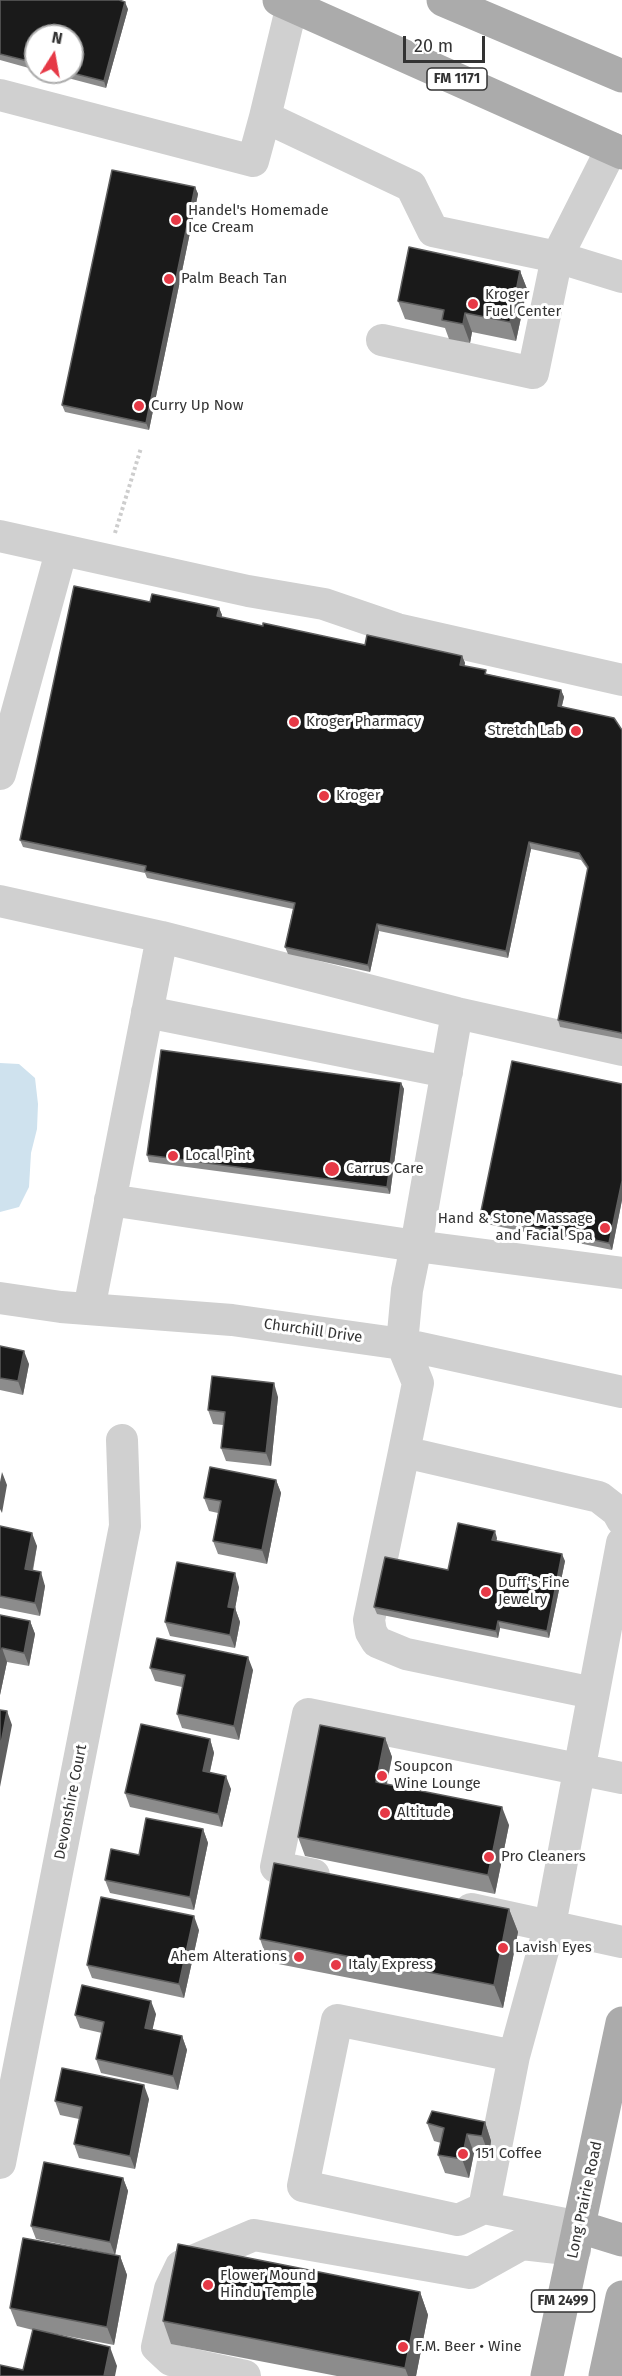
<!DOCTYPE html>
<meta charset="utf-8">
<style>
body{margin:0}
#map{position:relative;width:622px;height:2376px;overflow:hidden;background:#fff;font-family:"Fira Sans",sans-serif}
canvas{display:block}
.north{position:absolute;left:24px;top:24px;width:60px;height:60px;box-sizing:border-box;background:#fff;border:2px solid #adadad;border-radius:50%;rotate:11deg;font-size:16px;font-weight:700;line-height:24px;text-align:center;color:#333}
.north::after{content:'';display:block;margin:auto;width:21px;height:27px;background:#e63946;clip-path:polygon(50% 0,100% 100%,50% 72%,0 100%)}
.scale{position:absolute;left:403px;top:36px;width:82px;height:27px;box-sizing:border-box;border:3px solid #333;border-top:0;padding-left:8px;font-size:18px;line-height:21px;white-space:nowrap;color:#333;-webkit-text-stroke:4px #fff;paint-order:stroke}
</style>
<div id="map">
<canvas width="622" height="2376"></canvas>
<div class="north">N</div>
<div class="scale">20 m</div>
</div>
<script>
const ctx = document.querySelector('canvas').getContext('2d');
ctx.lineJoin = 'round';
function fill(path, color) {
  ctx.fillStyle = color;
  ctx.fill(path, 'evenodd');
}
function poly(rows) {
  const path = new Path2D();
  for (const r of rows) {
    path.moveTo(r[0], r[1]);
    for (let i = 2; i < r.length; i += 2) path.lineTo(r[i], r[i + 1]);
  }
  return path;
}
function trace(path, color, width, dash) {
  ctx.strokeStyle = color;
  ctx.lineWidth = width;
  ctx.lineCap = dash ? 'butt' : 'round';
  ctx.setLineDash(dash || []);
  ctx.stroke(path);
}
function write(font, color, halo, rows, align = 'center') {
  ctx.font = font + ' "Fira Sans",sans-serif';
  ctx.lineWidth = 6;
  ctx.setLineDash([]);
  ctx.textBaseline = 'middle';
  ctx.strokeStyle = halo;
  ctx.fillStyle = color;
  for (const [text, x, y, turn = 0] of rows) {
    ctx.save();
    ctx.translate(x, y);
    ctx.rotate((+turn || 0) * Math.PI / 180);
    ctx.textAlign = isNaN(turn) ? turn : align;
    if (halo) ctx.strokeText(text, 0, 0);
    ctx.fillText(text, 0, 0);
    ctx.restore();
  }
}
const water = poly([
 [0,1063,19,1064,35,1078,38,1104,37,1129,31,1153,29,1187,19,1207,0,1212]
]);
const path = poly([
 [115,533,141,448]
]);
const minor = poly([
 [292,5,265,117,411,186,433,231,557,257,622,277],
 [0,95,253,161,265,117],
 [382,340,533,373,557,257,612,148],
 [0,536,248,591,324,604,397,629,622,680],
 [0,774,61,552],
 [0,901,162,937],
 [147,1012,447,1072],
 [110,1200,416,1246,457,1013],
 [622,1273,416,1246,407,1290,402,1344,418,1383,404,1452,599,1497,617,1511,622,1520],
 [0,1298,61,1307,232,1320,402,1344,622,1392],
 [89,1309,162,937,457,1013,622,1050],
 [404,1452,369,1620,371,1632,377,1642,406,1654,593,1693],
 [314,1875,276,1867,308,1714,622,1778],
 [471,1909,622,1942],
 [0,2163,125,1526,122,1440],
 [484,2208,514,2056],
 [580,2227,484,2208,458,2220,303,2186,337,2020,514,2056,550,1925,622,1543],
 [245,2376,171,2360,157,2347,170,2289,181,2266,254,2235,470,2273,522,2244,575,2250]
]);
const major = poly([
 [279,0,622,153],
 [443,0,622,76],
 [580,2227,622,2240],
 [547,2376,622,2023],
 [605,2376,622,2297]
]);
const wall = poly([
 [0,0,128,9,106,88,45,72,72,72,36,36,36,70,0,60],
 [195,187,198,194,149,430,65,412,62,405],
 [520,271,527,289,516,341,472,332,470,343,449,339,445,328,405,319,398,301],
 [150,602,219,608,222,615,221,617,263,626,365,645,462,656,465,663,464,666,487,674,561,690,564,697,562,706,622,730,622,1039,560,1027,558,1020,588,870,581,860,531,849,508,958,379,931,370,972,288,954,285,947,293,909,147,878,145,873,23,847,20,840],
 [401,1083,404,1089,390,1194,149,1162,147,1155],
 [622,1084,622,1200,612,1250,482,1223,480,1216],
 [0,1346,29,1364,23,1395,0,1390],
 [278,1397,271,1466,226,1461,221,1448,223,1425,213,1424,208,1410],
 [276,1480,281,1493,267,1564,218,1554,213,1541,218,1513,209,1511,204,1498],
 [0,1526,37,1546,33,1571,45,1586,40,1616,0,1608],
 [497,1538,496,1541,565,1561,549,1638,500,1628,498,1638,377,1614,374,1607,448,1570],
 [239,1587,235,1608,240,1622,235,1648,170,1636,165,1622],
 [0,1615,30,1621,35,1634,29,1666,7,1662,0,1695],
 [150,1668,253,1670,239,1740,182,1728,177,1714,182,1687,155,1681],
 [385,1738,392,1757,387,1784,509,1825,495,1894,305,1856,298,1837],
 [210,1739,214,1753,210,1772,231,1789,222,1827,130,1807,125,1793],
 [203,1829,208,1843,194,1910,110,1893,105,1880,139,1855],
 [509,1909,518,1932,503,2008,268,1962,260,1939],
 [199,1930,184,1998,92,1978,87,1965],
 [156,2014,152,2030,182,2036,187,2050,178,2090,101,2073,96,2059,102,2033,80,2028,75,2015],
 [149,2099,135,2169,79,2158,74,2144,79,2119,60,2115,55,2101],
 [485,2122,491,2141,489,2155,474,2153,469,2178,445,2173,438,2155,441,2143,434,2141,427,2123],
 [123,2178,128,2191,115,2255,36,2239,31,2226],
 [120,2256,127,2275,114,2345,35,2330,117,2366,23,2370,33,2330,17,2326,10,2308],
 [420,2292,428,2315,416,2376,337,2376,171,2344,163,2321]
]);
const shadedWall = poly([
 [125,2,128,9,106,88,104,81],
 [195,187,198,194,149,430,146,423],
 [520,271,527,289,516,341,510,322],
 [465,313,472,332,470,343,463,324],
 [219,608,222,615,220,623,217,616],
 [462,656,465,663,463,672,460,665],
 [561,690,564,697,560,713,558,706],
 [529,842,531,849,508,958,506,951],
 [377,924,379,931,370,972,368,965],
 [401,1083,404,1089,390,1194,387,1187],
 [622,1181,622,1200,612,1250,609,1243],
 [24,1351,29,1364,23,1395,18,1381],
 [274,1383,278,1397,271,1466,266,1453],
 [2,1472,7,1485,2,1513,0,1509,0,1482],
 [276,1480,281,1493,267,1564,262,1550],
 [495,1531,497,1538,495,1547,492,1540],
 [32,1533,37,1546,30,1583,25,1569],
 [562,1554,565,1561,549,1638,547,1631],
 [41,1572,45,1586,40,1616,35,1603],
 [235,1573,239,1587,233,1620,228,1607],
 [235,1608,240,1622,235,1648,230,1635],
 [30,1621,35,1634,29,1666,24,1653],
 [498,1621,500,1628,498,1638,496,1631],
 [2,1648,7,1662,0,1695,0,1657],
 [248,1657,253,1670,239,1740,234,1726],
 [7,1711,12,1725,0,1787,0,1749],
 [385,1738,392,1757,383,1800,376,1782],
 [210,1739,214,1753,207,1784,203,1771],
 [226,1776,231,1789,222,1827,218,1814],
 [502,1807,509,1825,495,1894,488,1875],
 [203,1829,208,1843,194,1910,190,1897],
 [509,1909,518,1932,503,2008,494,1985],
 [194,1916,199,1930,184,1998,179,1984],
 [151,2001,156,2014,150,2041,145,2028],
 [182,2036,187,2050,178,2090,173,2076],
 [144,2085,149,2099,135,2169,130,2156],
 [485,2122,491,2141,489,2155,482,2136],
 [467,2134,474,2153,469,2178,462,2159],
 [123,2178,128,2191,115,2255,110,2242],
 [120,2256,127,2275,114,2345,107,2327],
 [420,2292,428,2315,416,2376,408,2376,405,2368],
 [110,2347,117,2366,115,2376,104,2376]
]);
const building = poly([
 [0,0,119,0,125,2,104,81,68,72,72,72,72,36,36,36,36,63,0,54,0,0],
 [112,170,195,187,146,423,62,405,112,170],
 [409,247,520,271,510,322,465,313,463,324,442,320,444,310,398,301,409,247],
 [74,586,150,602,152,594,219,608,217,616,263,626,263,623,365,645,367,635,462,656,460,665,486,670,485,674,561,690,558,706,614,718,622,730,622,1033,558,1020,588,867,579,853,529,842,506,951,377,924,368,965,285,947,295,903,145,871,146,866,20,840,74,586],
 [161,1050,401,1083,387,1187,147,1155,161,1050],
 [512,1061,622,1084,622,1181,609,1243,480,1216,512,1061],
 [0,1346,24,1351,18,1381,0,1378,0,1346],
 [212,1376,274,1383,266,1453,221,1448,225,1412,208,1410,212,1376],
 [210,1467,276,1480,262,1550,213,1541,221,1501,204,1498,210,1467],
 [458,1523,495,1531,492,1540,562,1554,547,1631,498,1621,496,1631,374,1607,385,1557,448,1570,458,1523],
 [0,1526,32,1533,25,1569,41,1572,35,1603,0,1596,0,1526],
 [177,1562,235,1573,228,1607,235,1608,230,1635,165,1622,177,1562],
 [0,1615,30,1621,24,1653,2,1648,0,1657,0,1615],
 [157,1638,248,1657,234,1726,177,1714,185,1675,150,1668,157,1638],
 [0,1710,7,1711,0,1749,0,1710],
 [141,1724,210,1739,203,1771,226,1776,218,1814,125,1793,141,1724],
 [320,1725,385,1738,376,1782,502,1807,488,1875,298,1837,320,1725],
 [146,1818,203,1829,190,1897,105,1880,111,1849,139,1855,146,1818],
 [274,1863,509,1909,494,1985,260,1939,274,1863],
 [101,1897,194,1916,179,1984,87,1965,101,1897],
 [82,1985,151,2001,145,2028,182,2036,173,2076,96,2059,104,2022,75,2015,82,1985],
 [62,2068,144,2085,130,2156,74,2144,82,2107,55,2101,62,2068],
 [432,2111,485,2122,482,2136,467,2134,462,2159,438,2155,444,2128,427,2123,432,2111],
 [44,2162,123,2178,110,2242,31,2226,44,2162],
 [23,2238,120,2256,107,2327,10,2308,23,2238],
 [178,2244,420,2292,405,2368,163,2321,178,2244],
 [33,2329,110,2347,104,2376,0,2376,0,2365,23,2370,33,2329]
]);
const markers = [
 [176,220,6,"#e63946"],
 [169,279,6,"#e63946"],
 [473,304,6,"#e63946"],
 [139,406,6,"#e63946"],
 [294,722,6,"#e63946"],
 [576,731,6,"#e63946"],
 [324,796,6,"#e63946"],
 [173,1156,6,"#e63946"],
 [332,1169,8,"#e63946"],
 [605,1228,6,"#e63946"],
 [486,1592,6,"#e63946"],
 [382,1776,6,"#e63946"],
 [385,1813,6,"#e63946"],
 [489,1857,6,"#e63946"],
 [503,1948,6,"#e63946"],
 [299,1957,6,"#e63946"],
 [336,1965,6,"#e63946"],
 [463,2154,6,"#e63946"],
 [208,2285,6,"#e63946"],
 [403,2347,6,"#e63946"]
];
const shields = [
 [457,79,60],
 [563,2301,63]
];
const shieldNames = [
 ["FM 1171",457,79],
 ["FM 2499",563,2301]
];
const poiNames = [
 ["Handel's Homemade",188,211],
 ["Ice Cream",188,228],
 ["Palm Beach Tan",181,279],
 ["Kroger",485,295],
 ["Fuel Center",485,312],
 ["Curry Up Now",151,406],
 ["Kroger Pharmacy",306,722],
 ["Stretch Lab",564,731,"right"],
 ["Kroger",336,796],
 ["Local Pint",185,1156],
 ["Carrus Care",346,1169],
 ["Hand & Stone Massage",593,1219,"right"],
 ["and Facial Spa",593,1236,"right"],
 ["Duff's Fine",498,1583],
 ["Jewelry",498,1600],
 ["Soupcon",394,1767],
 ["Wine Lounge",394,1784],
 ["Altitude",397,1813],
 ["Pro Cleaners",501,1857],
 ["Lavish Eyes",515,1948],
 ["Ahem Alterations",287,1957,"right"],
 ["Italy Express",348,1965],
 ["151 Coffee",475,2154],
 ["Flower Mound",220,2276],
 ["Hindu Temple",220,2293],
 ["F.M. Beer • Wine",415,2347]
];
const streetNames = [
 ["Churchill Drive",313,1331,8],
 ["Devonshire Court",71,1802,-79],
 ["Long Prairie Road",585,2200,-78]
];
fill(water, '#cfe2ee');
trace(path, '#cdcdcd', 4, [3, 3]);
trace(minor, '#d0d0d0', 32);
trace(major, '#ababab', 33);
fill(wall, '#8c8c8c');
fill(shadedWall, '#5f5f5f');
fill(building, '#1a1a1a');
trace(building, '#5f5f5f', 1.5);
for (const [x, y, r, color] of markers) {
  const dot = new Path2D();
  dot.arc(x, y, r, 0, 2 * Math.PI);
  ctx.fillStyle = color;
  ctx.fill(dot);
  trace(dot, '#fff', 2);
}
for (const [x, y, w] of shields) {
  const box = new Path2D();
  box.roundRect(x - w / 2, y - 11, w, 22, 4.5);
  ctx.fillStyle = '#fff';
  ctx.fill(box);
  trace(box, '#333', 1.5);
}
write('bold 14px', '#333', null, shieldNames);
write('15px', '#333', '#fff', poiNames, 'left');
write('15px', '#333', '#fff', streetNames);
</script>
